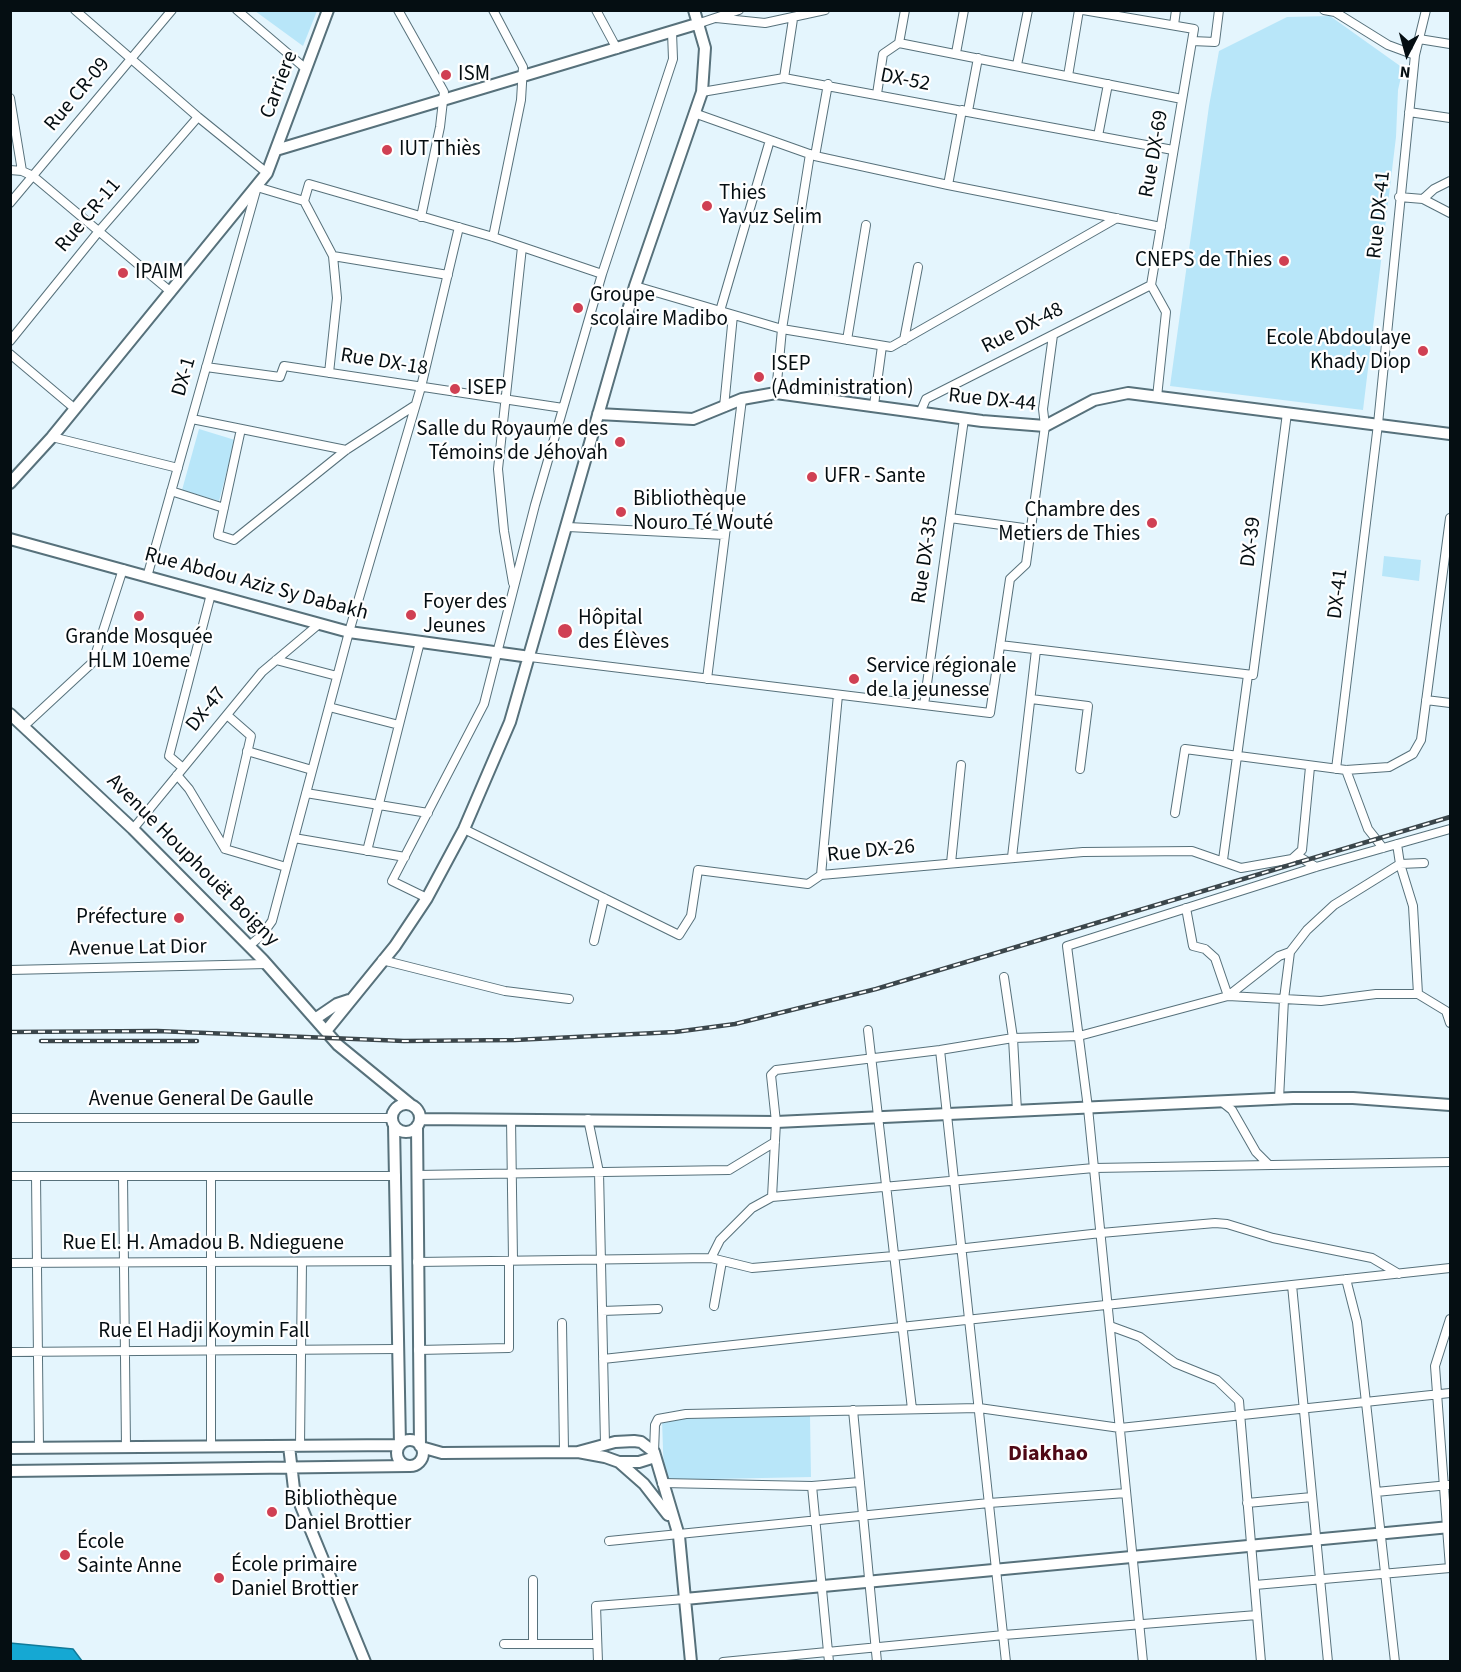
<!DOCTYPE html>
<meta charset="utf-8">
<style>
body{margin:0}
#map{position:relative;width:1461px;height:1672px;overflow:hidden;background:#e4f5fd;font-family:"Source Sans 3",sans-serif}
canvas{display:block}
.frame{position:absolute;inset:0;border:12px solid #050e12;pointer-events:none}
.north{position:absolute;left:1377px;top:24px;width:60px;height:60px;-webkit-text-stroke:4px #fff;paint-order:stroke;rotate:186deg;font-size:16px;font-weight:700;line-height:24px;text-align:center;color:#050e12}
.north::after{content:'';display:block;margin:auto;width:21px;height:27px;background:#050e12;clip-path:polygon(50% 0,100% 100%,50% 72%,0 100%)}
</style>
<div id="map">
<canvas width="1461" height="1672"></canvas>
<div class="frame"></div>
<div class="north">N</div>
</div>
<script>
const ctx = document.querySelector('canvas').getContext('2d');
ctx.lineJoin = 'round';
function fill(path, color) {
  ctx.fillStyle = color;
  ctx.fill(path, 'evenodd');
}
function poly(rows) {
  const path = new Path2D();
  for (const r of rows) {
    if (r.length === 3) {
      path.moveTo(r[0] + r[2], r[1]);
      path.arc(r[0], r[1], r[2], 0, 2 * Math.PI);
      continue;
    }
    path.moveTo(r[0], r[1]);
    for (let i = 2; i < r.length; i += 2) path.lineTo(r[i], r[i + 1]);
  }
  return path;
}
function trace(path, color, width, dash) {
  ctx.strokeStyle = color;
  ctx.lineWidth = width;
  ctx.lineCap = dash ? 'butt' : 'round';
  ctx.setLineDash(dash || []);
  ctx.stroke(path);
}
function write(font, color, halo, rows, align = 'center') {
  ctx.font = font + ' "Source Sans 3",sans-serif';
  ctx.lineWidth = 4.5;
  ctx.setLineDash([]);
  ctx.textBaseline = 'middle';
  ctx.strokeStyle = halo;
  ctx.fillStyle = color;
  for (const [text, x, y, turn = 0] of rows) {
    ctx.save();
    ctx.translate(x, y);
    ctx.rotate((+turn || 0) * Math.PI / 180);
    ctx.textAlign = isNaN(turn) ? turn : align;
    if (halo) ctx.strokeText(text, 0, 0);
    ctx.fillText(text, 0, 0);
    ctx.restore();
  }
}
const green = poly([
 [255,11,317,11,303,46],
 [1330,16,1403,68,1398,90,1396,137,1363,410,1170,386,1209,106,1219,51,1287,17],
 [199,429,235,440,219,501,182,490],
 [1384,556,1421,560,1419,581,1382,576],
 [810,1416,811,1477,664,1480,662,1419]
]);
const water = poly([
 [10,1643,73,1649,82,1661,11,1661,10,1643]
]);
const street = poly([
 [75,10,198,117,267,173],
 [237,10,306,69],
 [398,10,444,92,440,127,421,217],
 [493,10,523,67,521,100,493,237],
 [596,10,617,49],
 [1083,10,1194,29,1151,285],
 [1324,10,1335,12,1388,45,1415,55],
 [716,18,765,23,825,10],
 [700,23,739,10],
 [1174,25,1176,10],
 [1419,39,1450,44],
 [1192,41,1215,42,1219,10],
 [899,43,905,10],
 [956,53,964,10],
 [1017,65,1028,10],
 [1068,76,1079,10],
 [784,78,793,19],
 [702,92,784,78,1173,150],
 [877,94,883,54,899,43,1182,99],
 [10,98,22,171],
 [968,111,978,58],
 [1409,112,1450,118],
 [694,113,815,156,948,185,1161,227],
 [1098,136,1108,84],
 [815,156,828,84],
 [10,170,22,171,33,176,171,292],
 [948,185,962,110],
 [1399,197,1423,199,1450,213],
 [1423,199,1434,189,1450,181],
 [10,203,172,10],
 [448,275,333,256,304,201,309,184,493,237,602,274],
 [1151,285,1166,312,1157,397],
 [635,286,782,329,891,347,1117,218],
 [720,311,770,140],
 [847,340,866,225],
 [904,340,918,267],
 [10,341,99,231,198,117],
 [10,354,74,408],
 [206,367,280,377,284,366,563,408],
 [329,373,337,298,333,256],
 [776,393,782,329,810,154],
 [874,405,882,346],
 [724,407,733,315],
 [920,413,926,399,1151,285],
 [192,419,346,450],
 [241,429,218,535,234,540,346,450,414,406],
 [52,437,178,468],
 [171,491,224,508],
 [950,518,1031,529],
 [568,527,725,535],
 [147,577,257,187,304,201],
 [513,583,504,531,498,469,522,247],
 [1000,645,1253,675,1287,413],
 [530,657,990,713,1010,579,1026,564,1045,426,1043,409,1053,335],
 [276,660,337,676],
 [707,679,742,399],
 [1031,699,1088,706,1080,769],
 [1426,700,1450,703],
 [924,705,964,419],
 [329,707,399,725],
 [24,726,93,662,123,569],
 [247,751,312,770],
 [183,768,169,756,211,594],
 [1336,769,1378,424,1415,55,1426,10],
 [1346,770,1368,829,1383,848],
 [177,775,189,789,225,849,286,867],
 [306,793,428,813],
 [1175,813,1185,749,1346,770,1389,767,1413,754,1421,740,1450,518],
 [133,829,262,672,319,624],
 [464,829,679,935,691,916,698,870,808,884,821,875,1083,852,1192,851,1241,868,1292,859,1302,850,1310,767],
 [294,838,405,857],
 [225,849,251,736,227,715],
 [367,851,420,642],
 [1298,856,1316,867],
 [1012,857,1036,650],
 [1223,860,1248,675],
 [951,863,961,765],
 [1424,863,1400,864,1413,906,1418,994,1446,1011,1450,1023],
 [821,875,838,695],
 [427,898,392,881,484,704,535,505,602,274,673,59,672,32],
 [1186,908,1193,946,1205,949,1215,958,1228,996],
 [594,941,604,898],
 [249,946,262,935,272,921,349,632,421,387,459,227],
 [382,960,505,991,569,999],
 [10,970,267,964],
 [1004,977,1013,1038,1017,1111],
 [1228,996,1279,956,1290,952],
 [868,1030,912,1409],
 [940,1050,1006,1662],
 [1279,1099,1284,999,1290,952,1307,930,1334,905,1400,864,1397,844],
 [1222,1102,1232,1110,1256,1152,1268,1164],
 [10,1118,392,1118],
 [511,1119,513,1260],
 [588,1119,599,1172,605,1444],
 [417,1175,729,1170,775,1142],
 [10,1176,396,1176],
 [36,1176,39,1448],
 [123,1176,126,1447],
 [211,1176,211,1446],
 [772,1197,776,1122,771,1075,776,1070,940,1050,1013,1038,1079,1036,1228,996,1321,1001,1376,994,1418,994],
 [711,1258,720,1240,752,1208,772,1197,1094,1168,1450,1162],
 [417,1262,711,1258,752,1268,894,1256,1101,1233,1215,1223,1227,1224,1273,1238,1372,1258,1399,1274],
 [10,1263,397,1261],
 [1346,1279,1357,1322,1395,1662],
 [1292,1285,1328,1662],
 [714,1306,722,1261],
 [602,1311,658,1309],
 [1450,1319,1435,1366,1450,1568],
 [562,1323,564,1451],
 [1110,1326,1140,1337,1175,1363,1217,1380,1239,1401,1261,1662],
 [418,1350,509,1348,509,1261],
 [10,1352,397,1349],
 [603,1359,1450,1268],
 [853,1410,877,1662],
 [300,1446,302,1262],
 [654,1452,655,1425,658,1419,686,1414,979,1408,1120,1428,1450,1393],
 [662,1483,812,1486],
 [1376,1492,1449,1485],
 [1247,1503,1312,1497],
 [609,1541,989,1503,1126,1493],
 [1255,1585,1450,1568],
 [504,1644,597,1644],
 [533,1644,533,1580],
 [598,1662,596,1606,685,1599],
 [723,1662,1004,1635,1257,1615],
 [829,1662,812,1486,860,1482],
 [1143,1662,1088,1108,1067,946,1316,867,1450,829]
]);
const secondary = poly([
 [276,150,700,23],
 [598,414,693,419,742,399,776,393,982,421,1045,426,1094,400,1128,393,1450,434],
 [10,483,52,437,267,173,328,10],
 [10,539,349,632,530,657],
 [10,714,133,829,263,960,338,1045,410,1104],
 [315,1019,337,1004,349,1000],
 [326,1031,395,946,427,898,464,829,510,722,635,286,702,92,705,48,694,10],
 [406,1118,14],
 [420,1119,776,1122,1293,1098,1353,1098,1450,1105],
 [417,1126,420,1446],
 [410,1453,13],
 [289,1446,294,1489,365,1662],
 [421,1447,442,1453,578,1452,605,1457,619,1462,644,1484,668,1515],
 [10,1448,400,1445,394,1125],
 [578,1452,615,1442,634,1441,641,1442,654,1452,679,1536,691,1662],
 [619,1462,639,1462,655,1457],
 [10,1471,409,1466],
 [685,1599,1450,1527]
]);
const rail = poly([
 [10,1032,157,1031,404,1041,515,1040,675,1032,735,1024,876,989,1450,817],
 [41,1041,197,1041]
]);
const markers = [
 [446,75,6,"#d04053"],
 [387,150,6,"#d04053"],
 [707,206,6,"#d04053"],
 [1284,261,6,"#d04053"],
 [123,273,6,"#d04053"],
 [578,308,6,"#d04053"],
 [1423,351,6,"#d04053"],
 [759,377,6,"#d04053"],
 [455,389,6,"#d04053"],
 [620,442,6,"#d04053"],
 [812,477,6,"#d04053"],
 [621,512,6,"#d04053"],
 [1152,523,6,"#d04053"],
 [411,615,6,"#d04053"],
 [139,616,6,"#d04053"],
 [565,631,8,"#d04053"],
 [854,679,6,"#d04053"],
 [179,918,6,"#d04053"],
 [272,1512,6,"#d04053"],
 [65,1555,6,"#d04053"],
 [219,1578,6,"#d04053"]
];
const poiNames = [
 ["ISM",458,75],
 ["IUT Thiès",399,150],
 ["Thies",719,194],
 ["Yavuz Selim",719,218],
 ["CNEPS de Thies",1272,261,"right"],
 ["IPAIM",135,273],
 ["Groupe",590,296],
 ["scolaire Madibo",590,320],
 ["Ecole Abdoulaye",1411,339,"right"],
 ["Khady Diop",1411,363,"right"],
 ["ISEP",771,365],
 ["(Administration)",771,389],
 ["ISEP",467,389],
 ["Salle du Royaume des",608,430,"right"],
 ["Témoins de Jéhovah",608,454,"right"],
 ["UFR - Sante",824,477],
 ["Bibliothèque",633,500],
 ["Nouro Té Wouté",633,524],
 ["Chambre des",1140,511,"right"],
 ["Metiers de Thies",1140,535,"right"],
 ["Foyer des",423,603],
 ["Jeunes",423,627],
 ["Hôpital",578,619],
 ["des Élèves",578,643],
 ["Grande Mosquée",139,638,"center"],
 ["HLM 10eme",139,662,"center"],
 ["Service régionale",866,667],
 ["de la jeunesse",866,691],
 ["Préfecture",167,918,"right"],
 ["Bibliothèque",284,1500],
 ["Daniel Brottier",284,1524],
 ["École",77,1543],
 ["Sainte Anne",77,1567],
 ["École primaire",231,1566],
 ["Daniel Brottier",231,1590]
];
const streetNames = [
 ["DX-52",905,81,11],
 ["Carriere",280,85,-69],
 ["Rue CR-09",78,95,-50],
 ["Rue DX-69",1155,154,-80],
 ["Rue DX-41",1380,215,-84],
 ["Rue CR-11",89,216,-50],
 ["Rue DX-48",1023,329,-27],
 ["Rue DX-18",384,363,9],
 ["DX-1",185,377,-74],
 ["Rue DX-44",992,401,6],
 ["DX-39",1252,542,-83],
 ["Rue DX-35",926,560,-82],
 ["Rue Abdou Aziz Sy Dabakh",256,585,15],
 ["DX-41",1339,594,-83],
 ["DX-47",207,710,-51],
 ["Rue DX-26",871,852,-6],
 ["Avenue Houphouët Boigny",192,861,45],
 ["Avenue Lat Dior",138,949,-1],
 ["Avenue General De Gaulle",201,1100],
 ["Rue El. H. Amadou B. Ndieguene",203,1244],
 ["Rue El Hadji Koymin Fall",204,1332]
];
const neighbourhoodNames = [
 ["Diakhao",1048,1455]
];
fill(green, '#b8e6f9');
fill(water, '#15a8d3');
trace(water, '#107a99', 1.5);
trace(street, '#57717b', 10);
trace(secondary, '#57717b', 14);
trace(street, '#fff', 8);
trace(secondary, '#fff', 10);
trace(rail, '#3b464b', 4.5);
trace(rail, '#fff', 2, [7]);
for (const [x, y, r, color] of markers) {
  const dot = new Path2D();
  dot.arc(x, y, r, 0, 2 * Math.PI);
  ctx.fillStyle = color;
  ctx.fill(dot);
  trace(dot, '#fff', 2);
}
write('21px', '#050e12', '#fff', poiNames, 'left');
write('21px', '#050e12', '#fff', streetNames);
write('bold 22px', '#4f0916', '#fff', neighbourhoodNames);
</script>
